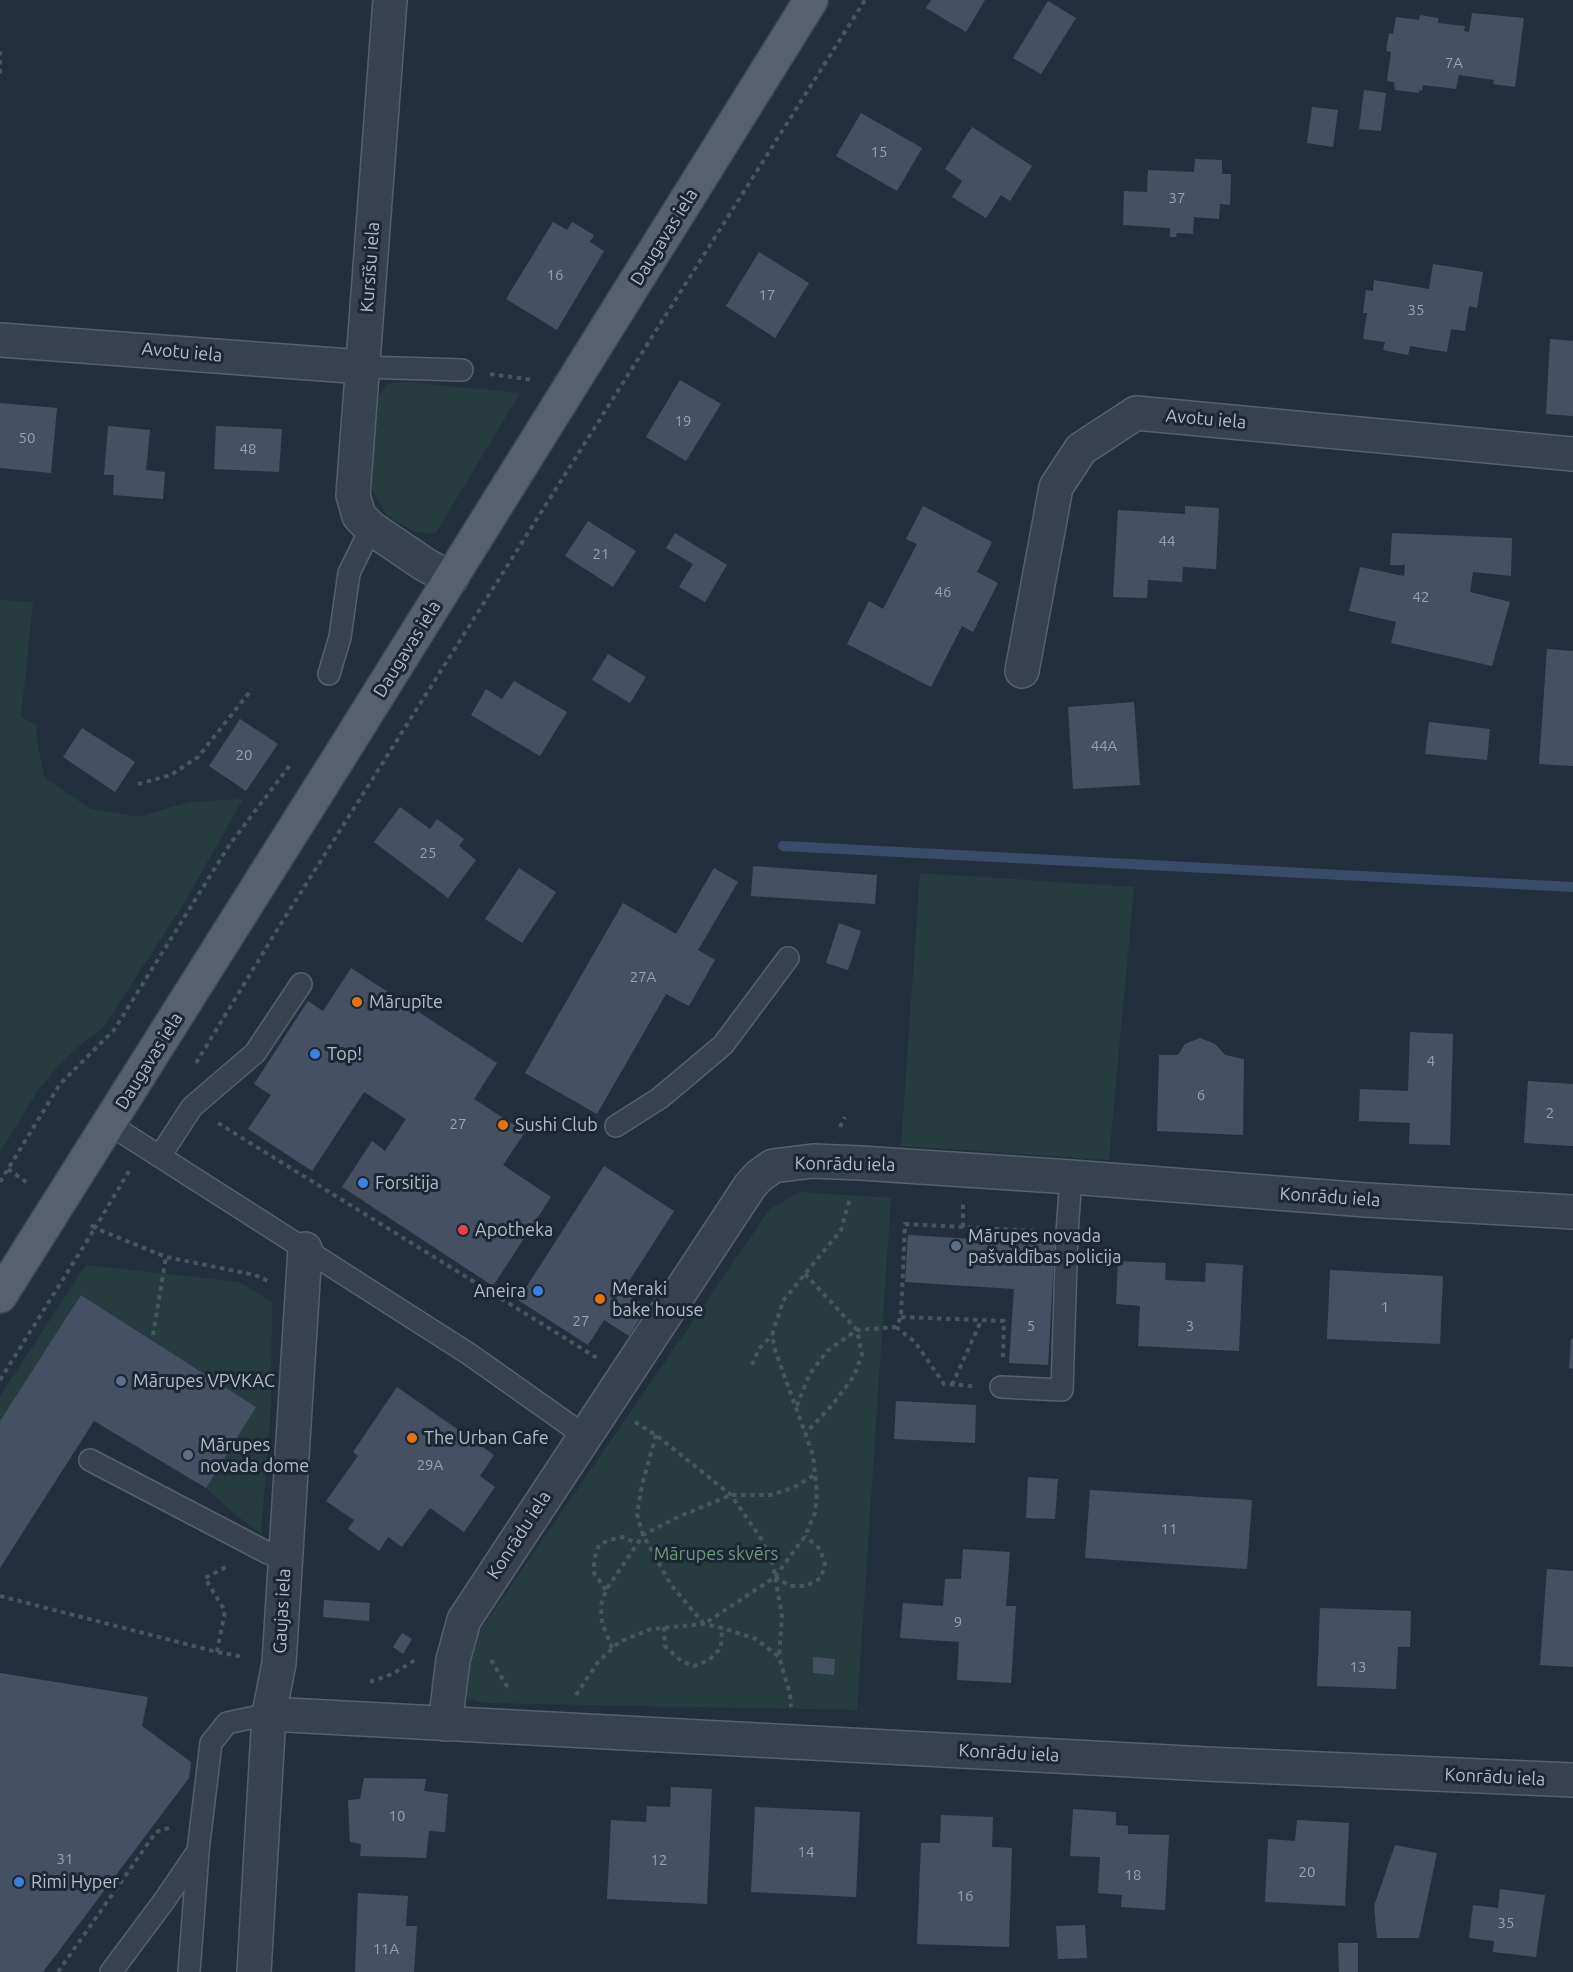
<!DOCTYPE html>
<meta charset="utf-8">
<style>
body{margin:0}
canvas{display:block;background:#242f3e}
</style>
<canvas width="1573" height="1972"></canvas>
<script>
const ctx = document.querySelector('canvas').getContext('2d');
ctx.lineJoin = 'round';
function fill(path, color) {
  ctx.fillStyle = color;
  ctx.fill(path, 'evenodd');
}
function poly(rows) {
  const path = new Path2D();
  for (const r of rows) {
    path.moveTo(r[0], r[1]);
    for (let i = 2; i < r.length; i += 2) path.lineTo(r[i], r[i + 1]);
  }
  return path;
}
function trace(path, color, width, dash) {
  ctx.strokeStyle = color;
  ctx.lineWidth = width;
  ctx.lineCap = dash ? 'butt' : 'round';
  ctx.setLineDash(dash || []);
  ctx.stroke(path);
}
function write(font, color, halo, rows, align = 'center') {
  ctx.font = font + ' Ubuntu,sans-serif';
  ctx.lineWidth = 6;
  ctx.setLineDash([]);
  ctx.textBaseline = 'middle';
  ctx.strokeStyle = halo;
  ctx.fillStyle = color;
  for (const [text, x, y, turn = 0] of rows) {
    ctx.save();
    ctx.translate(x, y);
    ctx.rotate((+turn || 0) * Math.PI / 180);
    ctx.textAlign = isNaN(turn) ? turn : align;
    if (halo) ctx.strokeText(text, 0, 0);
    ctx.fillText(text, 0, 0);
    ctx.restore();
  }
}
const green = poly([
 [405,382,520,393,435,534,415,532,388,516,372,490,375,405,386,384],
 [0,600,33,602,21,717,36,725,37,743,45,778,89,808,137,817,190,802,243,799,183,905,102,1029,84,1042,57,1066,37,1092,0,1152],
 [920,873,1134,887,1109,1160,901,1146],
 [800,1192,891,1198,857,1710,485,1703,469,1699,456,1679,459,1661,770,1209],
 [86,1265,239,1282,272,1302,271,1407,261,1534,232,1512,206,1488,256,1407,82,1295,0,1421,0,1396]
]);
const stream = poly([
 [783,846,1573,887]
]);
const building = poly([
 [931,0,985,0,966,32,926,8],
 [1048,1,1076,18,1041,74,1013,58],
 [1472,13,1524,18,1515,87,1493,84,1494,80,1459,75,1456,89,1423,85,1422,91,1419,90,1419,93,1395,90,1394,82,1387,81,1391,52,1386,51,1389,33,1393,34,1396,17,1419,20,1420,15,1438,18,1438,23,1465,26,1464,31,1469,32],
 [1364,90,1386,93,1381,131,1359,129],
 [1312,107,1338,110,1333,147,1307,143],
 [861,113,922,148,897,191,836,156],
 [972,127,1032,166,1010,201,1001,195,986,218,952,197,962,181,945,169],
 [1195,159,1222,160,1222,174,1231,174,1230,205,1220,204,1219,219,1194,217,1193,234,1177,233,1176,237,1170,237,1170,228,1123,225,1124,191,1147,192,1148,170,1194,172],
 [553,222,567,230,572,222,594,235,590,242,604,251,557,330,506,299],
 [759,252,809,283,775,338,726,306],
 [1433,264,1483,272,1477,308,1469,306,1465,331,1451,329,1447,352,1410,346,1408,355,1383,350,1385,342,1363,339,1367,313,1363,313,1366,290,1373,291,1374,280,1429,289],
 [1550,339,1573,341,1573,416,1546,414],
 [680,380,721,404,686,461,646,437],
 [0,403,57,408,51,473,0,468],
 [108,426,150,430,146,470,165,472,163,499,113,495,114,475,104,475],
 [216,426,282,429,279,472,214,469],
 [923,506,992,542,977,572,998,583,973,632,962,626,931,687,847,644,869,601,883,609,917,544,906,539],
 [1185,506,1219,508,1216,569,1183,567,1182,582,1148,580,1147,598,1113,597,1118,510,1185,514],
 [588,521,636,551,613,587,565,556],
 [675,533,727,565,705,602,679,587,693,564,666,548],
 [1392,533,1512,538,1511,576,1473,572,1470,592,1510,602,1492,666,1391,643,1396,622,1349,611,1360,567,1404,576,1405,565,1390,565],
 [1547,649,1573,651,1573,766,1539,764],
 [608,654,646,677,630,703,592,680],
 [514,681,567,712,540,756,471,715,486,689,502,699],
 [1134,702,1140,785,1073,789,1068,707],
 [240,719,278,744,246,791,209,766],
 [1429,722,1490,729,1487,760,1425,754],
 [82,728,135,762,115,792,63,757],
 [400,807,430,829,437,819,464,839,459,846,476,860,448,898,374,842],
 [753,866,877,875,875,904,751,896],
 [519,868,556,892,522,943,485,919],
 [714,868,738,882,698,950,715,960,689,1006,666,994,597,1114,525,1073,623,903,676,934],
 [839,923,861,931,848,970,826,963],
 [351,968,497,1063,474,1099,525,1132,503,1165,551,1197,493,1286,342,1187,372,1141,385,1151,406,1119,364,1092,312,1171,248,1129,271,1095,254,1084,308,1001,323,1011],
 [1410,1032,1453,1034,1450,1145,1409,1144,1410,1123,1359,1121,1360,1089,1408,1091],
 [1200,1038,1215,1044,1225,1055,1244,1059,1243,1135,1157,1131,1159,1055,1178,1055,1185,1044],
 [1528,1081,1573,1084,1573,1146,1524,1143],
 [604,1166,674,1211,622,1292,647,1307,629,1336,604,1320,588,1345,518,1300],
 [908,1235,1055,1244,1048,1365,1009,1363,1014,1289,905,1282],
 [1118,1261,1166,1263,1165,1280,1205,1282,1206,1263,1243,1265,1239,1351,1138,1346,1140,1306,1116,1304],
 [1330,1270,1443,1276,1440,1344,1327,1339],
 [81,1295,256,1407,206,1488,94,1421,0,1568,0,1421],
 [1571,1339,1573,1339,1573,1369,1569,1368],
 [397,1387,494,1455,480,1476,495,1487,464,1532,430,1508,402,1547,388,1537,379,1551,348,1529,354,1520,326,1501,358,1456,353,1452],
 [896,1401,976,1405,975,1443,894,1439],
 [1028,1477,1058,1479,1055,1519,1026,1518],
 [1090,1490,1252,1500,1247,1569,1085,1558],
 [963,1549,1010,1552,1006,1606,1016,1606,1011,1683,957,1680,959,1642,900,1638,903,1603,943,1606,945,1579,961,1579],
 [1547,1569,1573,1571,1573,1667,1540,1665],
 [324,1600,370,1603,369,1621,323,1617],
 [1320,1608,1411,1611,1410,1647,1398,1647,1396,1689,1317,1686],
 [402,1633,412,1639,403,1654,393,1647],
 [813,1657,835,1659,834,1675,813,1673],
 [0,1673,148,1697,142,1726,191,1762,189,1778,43,1972,0,1972],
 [364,1778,426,1779,424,1791,448,1794,445,1832,429,1831,426,1858,360,1856,361,1844,350,1842,348,1800,360,1799],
 [671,1787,712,1789,707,1904,607,1899,611,1820,646,1822,647,1806,670,1807],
 [755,1807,860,1812,856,1897,751,1892],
 [1073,1809,1116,1812,1116,1825,1128,1826,1128,1834,1169,1835,1165,1910,1121,1907,1122,1895,1098,1893,1100,1857,1070,1856],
 [941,1815,993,1817,992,1847,1012,1848,1009,1947,917,1944,921,1843,940,1843],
 [1297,1820,1349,1823,1345,1906,1265,1902,1268,1839,1295,1841],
 [1395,1845,1437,1853,1419,1938,1377,1938,1374,1906],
 [1500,1889,1545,1895,1536,1957,1493,1952,1494,1941,1469,1938,1473,1905,1498,1908],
 [358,1893,408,1896,406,1926,417,1926,414,1972,355,1972],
 [1085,1925,1087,1958,1058,1959,1056,1926],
 [1338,1943,1358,1943,1358,1972,1339,1972]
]);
const path = poly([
 [0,51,0,76],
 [490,374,533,380],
 [138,784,171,775,198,757,252,689],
 [196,1063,277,930,865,0],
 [218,1123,597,1358],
 [840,1127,845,1117],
 [8,1169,29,1184],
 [129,1171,95,1228,166,1257,255,1275,268,1281],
 [0,1182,60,1084,114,1030,230,844,290,765],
 [963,1227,963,1204],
 [805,1274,857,1330,862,1355,854,1376,833,1404,806,1433],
 [901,1317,1004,1321,1003,1357],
 [896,1327,915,1342,944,1384,973,1386],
 [153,1335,166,1257],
 [752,1365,759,1349,772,1335],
 [0,1380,95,1228,88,1223],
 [952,1385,981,1321],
 [797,1406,809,1375,827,1351,857,1330,896,1327,901,1317,905,1224,1038,1231],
 [635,1422,656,1435,731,1495,762,1540,773,1565,782,1616,779,1657],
 [656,1435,642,1485,637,1514,643,1535,671,1585,704,1624,775,1577,805,1536,815,1513,817,1494,813,1455,775,1350,772,1335,783,1301,841,1230,850,1198],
 [775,1577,790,1586,806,1586,821,1578,825,1564,820,1549,805,1536],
 [606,1590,594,1573,594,1560,599,1545,609,1540,623,1537,636,1543],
 [0,1596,217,1652,244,1657],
 [664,1627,665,1646,681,1661,694,1666,709,1660,721,1648,722,1628],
 [612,1648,602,1623,601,1605,606,1590,643,1535,678,1517,731,1495,770,1495,793,1488,816,1474],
 [217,1652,225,1611,205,1578,228,1566],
 [491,1660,510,1691],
 [370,1682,392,1674,417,1659],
 [576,1695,598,1662,619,1642,651,1629,704,1624,722,1628,756,1639,779,1657,790,1694,791,1707],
 [58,1972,156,1832,172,1827]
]);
const lane = poly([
 [363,367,462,370],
 [329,674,340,637,349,573,371,528],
 [109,1124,469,1354,585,1436],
 [616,1126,660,1098,723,1045,788,958],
 [160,1156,192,1107,255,1053,301,984],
 [1001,1387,1062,1390,1067,1233,1071,1177],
 [90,1460,268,1553,285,1559],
 [111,1972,164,1901,198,1851,211,1743,227,1723,269,1714],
 [189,1972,198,1853]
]);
const street = poly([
 [390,0,353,495,359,516,371,528,424,564,451,579],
 [0,340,363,367],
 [1022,671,1056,487,1081,449,1136,413,1573,454],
 [269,1714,1206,1764,1573,1780],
 [445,1724,453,1660,464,1620,750,1186,759,1176,773,1166,813,1161,861,1163,1071,1177,1366,1200,1573,1212],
 [254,1972,269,1714,279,1663,305,1249]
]);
const primary = poly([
 [0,1296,340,756,811,0]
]);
const markers = [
 [357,1002,6,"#e8710a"],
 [315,1054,6,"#3f7fe0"],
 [503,1125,6,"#e8710a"],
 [363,1183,6,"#3f7fe0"],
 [463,1230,6,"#e0444e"],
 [956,1246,6,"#5c6f8a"],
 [538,1291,6,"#3f7fe0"],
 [600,1299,6,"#e8710a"],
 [121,1381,6,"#5c6f8a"],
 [412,1438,6,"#e8710a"],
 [188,1455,6,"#5c6f8a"],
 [19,1882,6,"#3f7fe0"]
];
const numberNames = [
 ["7A",1454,63],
 ["15",879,152],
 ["37",1177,198],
 ["16",555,275],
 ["17",767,295],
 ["35",1416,310],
 ["19",683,421],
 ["50",27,438],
 ["48",248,449],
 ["44",1167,541],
 ["21",601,554],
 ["46",943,592],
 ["42",1421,597],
 ["44A",1104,746],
 ["20",244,755],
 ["25",428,853],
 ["27A",643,977],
 ["4",1431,1061],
 ["6",1201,1095],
 ["2",1550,1113],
 ["27",458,1124],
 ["1",1385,1307],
 ["27",581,1321],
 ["5",1031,1326],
 ["3",1190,1326],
 ["29A",430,1465],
 ["11",1169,1529],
 ["9",958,1622],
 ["13",1358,1667],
 ["10",397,1816],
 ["14",806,1852],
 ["31",65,1859],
 ["12",659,1860],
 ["20",1307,1872],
 ["18",1133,1875],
 ["16",965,1896],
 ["35",1506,1923],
 ["11A",386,1949]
];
const streetNames = [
 ["Daugavas iela",664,237,-58],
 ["Kursīšu iela",370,267,-86],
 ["Avotu iela",182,352,5],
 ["Avotu iela",1206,419,5],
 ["Daugavas iela",407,649,-58],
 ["Daugavas iela",149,1061,-58],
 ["Konrādu iela",845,1164,1],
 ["Konrādu iela",1330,1197,4],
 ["Konrādu iela",519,1535,-57],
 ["Gaujas iela",282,1611,-87],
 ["Konrādu iela",1009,1753,3],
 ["Konrādu iela",1495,1777,3]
];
const poiNames = [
 ["Mārupīte",369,1002],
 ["Top!",327,1054],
 ["Sushi Club",515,1125],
 ["Forsitija",375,1183],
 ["Apotheka",475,1230],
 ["Mārupes novada",968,1236],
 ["pašvaldības policija",968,1257],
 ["Meraki",612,1289],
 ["bake house",612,1310],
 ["Aneira",526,1291,"right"],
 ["Mārupes VPVKAC",133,1381],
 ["The Urban Cafe",424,1438],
 ["Mārupes",200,1445],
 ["novada dome",200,1466],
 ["Rimi Hyper",31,1882]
];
const parkNames = [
 ["Mārupes skvērs",716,1554]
];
fill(green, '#263c3f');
trace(stream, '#394c67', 10);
fill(building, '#455162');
trace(lane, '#565f6c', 24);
trace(street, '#565f6c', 36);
trace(primary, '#414a57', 36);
trace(path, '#44595c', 4, [4.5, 4.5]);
trace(lane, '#38414e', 21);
trace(street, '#38414e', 33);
trace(primary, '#56606e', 33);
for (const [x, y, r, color] of markers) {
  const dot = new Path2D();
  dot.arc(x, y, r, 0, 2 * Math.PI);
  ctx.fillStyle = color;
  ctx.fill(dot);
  trace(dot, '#1d2633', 2);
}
write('15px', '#98a1af', null, numberNames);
write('18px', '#b4bcc9', '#1d2633', streetNames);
write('18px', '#b4bcc9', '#1d2633', poiNames, 'left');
write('18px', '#6b9a76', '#1d2633', parkNames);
</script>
